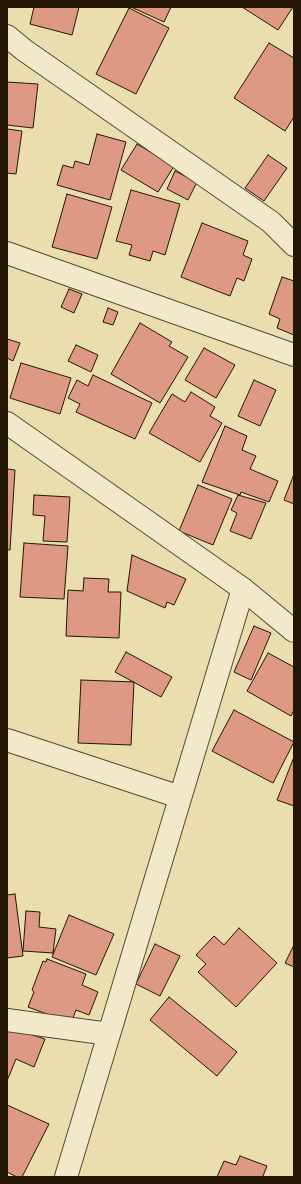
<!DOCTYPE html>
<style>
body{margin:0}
#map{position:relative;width:301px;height:1184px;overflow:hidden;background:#eaddae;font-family:"Gentium Book Plus",serif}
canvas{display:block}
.frame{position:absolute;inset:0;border:8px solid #241604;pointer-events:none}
</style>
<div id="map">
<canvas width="301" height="1184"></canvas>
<div class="frame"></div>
</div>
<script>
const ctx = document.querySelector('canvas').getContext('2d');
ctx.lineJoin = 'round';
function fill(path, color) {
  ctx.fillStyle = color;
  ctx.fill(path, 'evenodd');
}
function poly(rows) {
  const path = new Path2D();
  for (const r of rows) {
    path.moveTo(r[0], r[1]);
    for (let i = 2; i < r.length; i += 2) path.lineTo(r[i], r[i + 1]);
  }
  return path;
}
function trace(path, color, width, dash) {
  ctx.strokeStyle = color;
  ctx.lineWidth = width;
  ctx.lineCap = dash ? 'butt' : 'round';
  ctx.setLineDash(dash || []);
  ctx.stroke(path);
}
const building = poly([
 [34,7,79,7,72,35,30,24,34,7],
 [131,7,171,7,164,22,131,7],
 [242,7,293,7,278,30,242,7],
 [129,8,169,28,136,94,96,74,129,8],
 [269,43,294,58,294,117,285,131,234,98,269,43],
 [7,82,38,84,33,128,7,125,7,82],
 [7,129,22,131,16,174,7,173,7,129],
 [97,134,126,142,110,200,57,185,63,165,73,168,75,161,89,165,97,134],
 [137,144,174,166,158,192,121,170,137,144],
 [268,155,287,168,264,201,245,188,268,155],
 [175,171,197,182,188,200,167,189,175,171],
 [131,190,180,204,165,255,153,251,150,261,129,255,132,245,116,241,131,190],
 [67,194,112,207,97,259,52,247,67,194],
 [202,223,248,241,243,255,252,259,244,281,237,278,230,296,181,277,202,223],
 [282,277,294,281,294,335,277,328,280,319,269,314,282,277],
 [69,289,82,294,74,313,61,307,69,289],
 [108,308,118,312,113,325,103,322,108,308],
 [140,323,172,342,169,346,188,357,160,403,111,374,140,323],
 [7,339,20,343,13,361,7,358,7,339],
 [76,345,98,355,91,372,68,361,76,345],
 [204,348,235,365,216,398,185,380,204,348],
 [21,363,71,378,60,414,10,398,21,363],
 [93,375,152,403,135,439,76,412,80,404,68,398,77,380,88,386,93,375],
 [254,380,276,390,260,426,238,416,254,380],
 [191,392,215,407,210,416,222,423,200,462,149,433,172,394,185,402,191,392],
 [225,426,247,436,242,450,256,456,250,469,278,481,269,502,241,492,240,495,202,482,225,426],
 [7,469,15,470,10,550,7,550,7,469],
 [294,474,294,504,284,500,294,474],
 [198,485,232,499,213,545,179,531,198,485],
 [34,495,70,497,67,542,43,541,45,516,33,515,34,495],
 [238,495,266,503,251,539,230,531,237,513,231,510,238,495],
 [24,543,68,546,64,599,20,597,24,543],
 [132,555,186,579,174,605,167,602,165,608,127,591,132,555],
 [84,578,109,579,108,592,121,592,119,638,66,636,68,590,83,591,84,578],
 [254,626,271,633,251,680,234,672,254,626],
 [126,652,172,677,161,697,115,672,126,652],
 [268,653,294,667,294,710,291,716,247,691,268,653],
 [81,680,134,682,131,745,78,743,81,680],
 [234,710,294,742,273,783,212,751,234,710],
 [294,757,294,806,277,800,294,757],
 [15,894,23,956,7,958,7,895,15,894],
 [26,911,40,912,39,927,56,929,53,953,23,951,26,911],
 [69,915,114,934,96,975,52,957,69,915],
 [239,928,277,963,236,1007,198,972,206,964,196,955,214,936,224,945,239,928],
 [155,944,180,956,160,996,136,984,155,944],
 [294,945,294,967,285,963,294,945],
 [47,959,86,974,82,985,98,992,89,1015,76,1010,71,1023,28,1007,34,992,32,990,43,961,46,962,47,959],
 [169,997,237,1052,217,1076,150,1020,169,997],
 [7,1027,45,1039,34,1067,16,1059,7,1081,7,1027],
 [7,1105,49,1124,22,1177,17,1177,7,1172,7,1105],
 [240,1156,267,1166,263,1176,266,1177,217,1177,224,1161,236,1165,240,1156]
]);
const minor = poly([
 [7,36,24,50,271,222,294,245],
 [7,253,294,355],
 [7,423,243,589,294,631],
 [7,740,180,797],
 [7,1020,109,1034],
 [66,1177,243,589]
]);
fill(building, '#de9984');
trace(building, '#241604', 1);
trace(minor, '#56482e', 24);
trace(minor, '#f1e9ca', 22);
</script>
